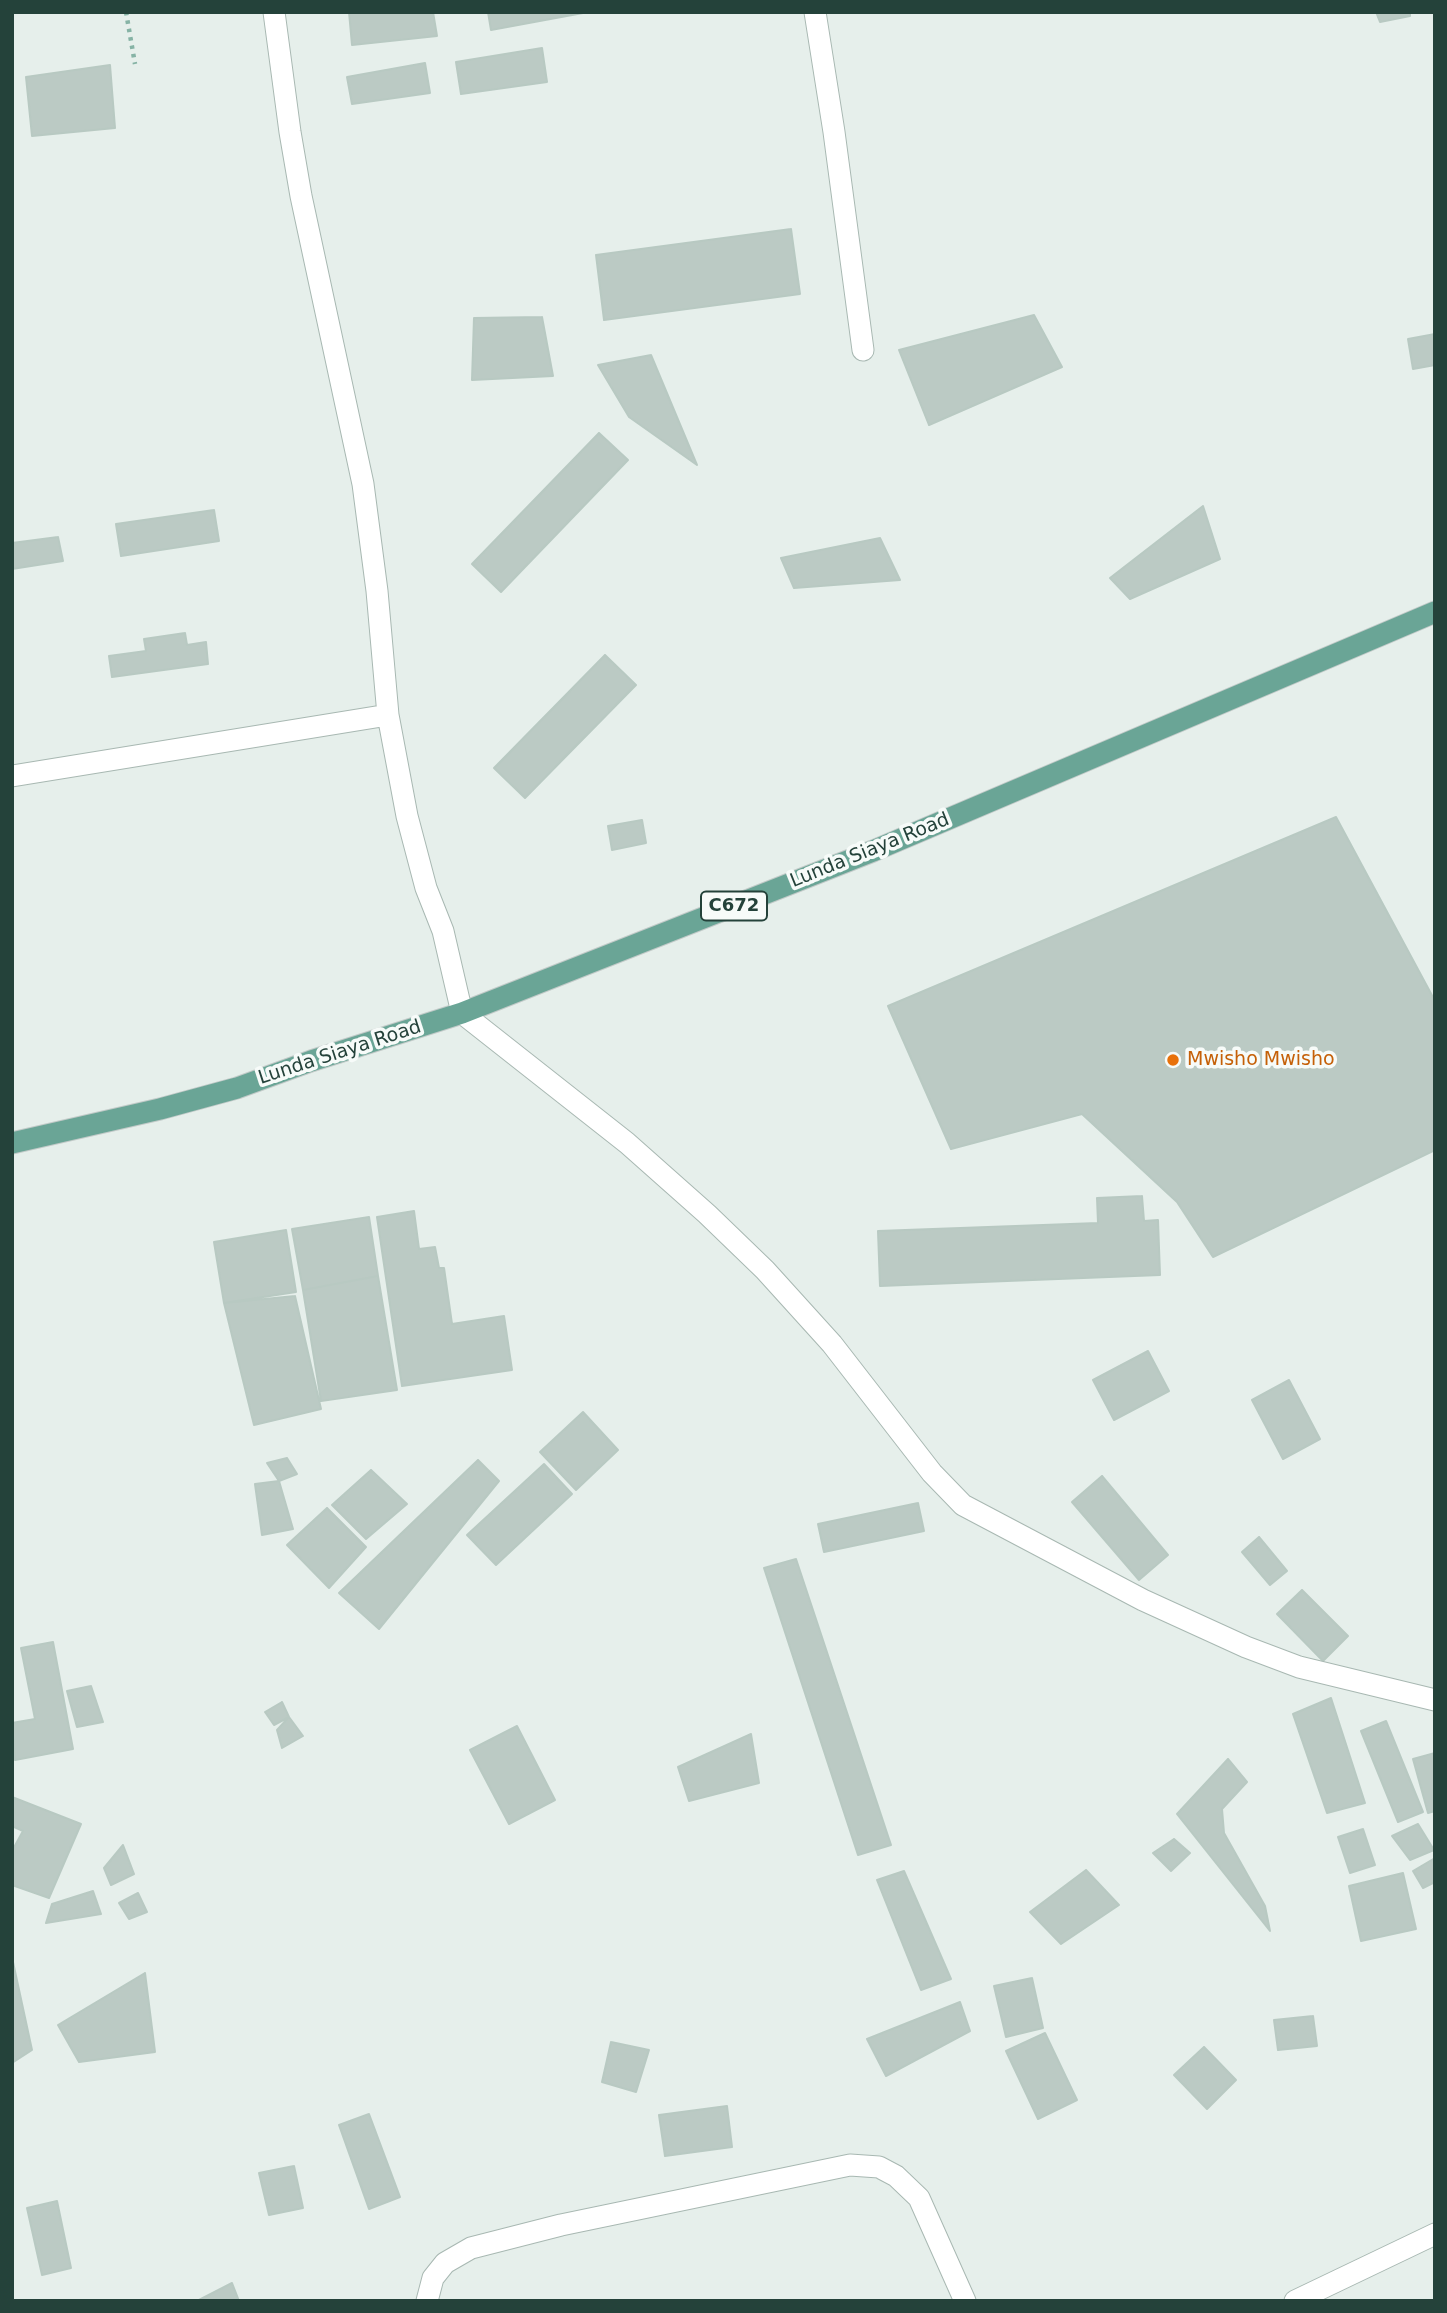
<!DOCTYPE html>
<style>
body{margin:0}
#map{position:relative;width:1447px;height:2313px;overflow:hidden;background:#e6efeb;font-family:"DejaVu Sans",sans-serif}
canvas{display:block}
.frame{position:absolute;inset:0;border:14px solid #24423a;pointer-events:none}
</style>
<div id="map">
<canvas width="1447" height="2313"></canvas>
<div class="frame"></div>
</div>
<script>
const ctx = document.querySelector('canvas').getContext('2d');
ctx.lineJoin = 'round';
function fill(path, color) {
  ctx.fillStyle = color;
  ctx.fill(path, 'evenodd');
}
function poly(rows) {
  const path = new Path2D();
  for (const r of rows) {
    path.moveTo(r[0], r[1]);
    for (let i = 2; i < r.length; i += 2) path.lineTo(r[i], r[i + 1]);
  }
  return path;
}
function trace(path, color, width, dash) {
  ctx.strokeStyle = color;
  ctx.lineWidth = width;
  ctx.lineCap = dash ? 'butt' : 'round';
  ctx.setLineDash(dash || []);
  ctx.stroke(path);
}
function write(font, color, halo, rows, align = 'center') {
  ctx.font = font + ' "DejaVu Sans",sans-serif';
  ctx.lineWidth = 7;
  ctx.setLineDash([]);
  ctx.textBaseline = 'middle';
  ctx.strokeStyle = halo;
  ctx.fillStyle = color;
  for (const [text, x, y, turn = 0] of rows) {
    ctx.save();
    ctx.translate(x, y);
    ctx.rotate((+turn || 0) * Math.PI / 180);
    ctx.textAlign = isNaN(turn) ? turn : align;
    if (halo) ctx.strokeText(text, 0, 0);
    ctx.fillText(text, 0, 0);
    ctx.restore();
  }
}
const building = poly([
 [349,12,433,12,437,36,352,45,349,12],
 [488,12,582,12,583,13,491,30,488,12],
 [1376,12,1410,12,1410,16,1380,22,1376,12],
 [542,48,547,82,461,94,456,62,542,48],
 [425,63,430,93,352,104,347,77,425,63],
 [110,65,115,128,32,136,26,77,110,65],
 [791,229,800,294,604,320,596,255,791,229],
 [1034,315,1062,367,929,425,899,350,1034,315],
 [542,317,553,376,472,380,474,318,542,317],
 [1435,334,1435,365,1413,369,1408,339,1435,334],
 [651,355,697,465,629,417,598,365,651,355],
 [599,433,628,460,501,592,472,564,599,433],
 [1203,506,1220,559,1130,599,1110,578,1203,506],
 [214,510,219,541,121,556,116,524,214,510],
 [58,537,63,561,12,569,12,543,58,537],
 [880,538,900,580,794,588,781,558,880,538],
 [185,633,187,645,206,642,208,664,112,677,109,656,146,651,144,639,185,633],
 [605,655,636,685,525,798,494,768,605,655],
 [1336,817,1435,1001,1435,1150,1213,1257,1177,1202,1082,1114,951,1149,888,1006,1336,817],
 [642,820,646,843,612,850,608,826,642,820],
 [1142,1196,1144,1221,1158,1220,1160,1275,880,1286,878,1231,1098,1223,1097,1198,1142,1196],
 [414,1211,419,1249,435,1247,439,1268,444,1268,452,1324,504,1316,512,1370,402,1386,377,1217,414,1211],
 [369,1217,378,1276,303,1290,292,1229,369,1217],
 [286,1230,296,1292,224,1303,214,1242,286,1230],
 [378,1276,397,1390,321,1401,303,1290,378,1276],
 [295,1296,321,1409,254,1425,224,1303,295,1296],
 [1148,1351,1169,1391,1114,1420,1093,1380,1148,1351],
 [1289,1380,1320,1439,1283,1459,1252,1400,1289,1380],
 [583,1412,618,1450,576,1490,540,1452,583,1412],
 [287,1458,297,1474,279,1481,267,1463,287,1458],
 [478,1460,499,1481,379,1629,339,1593,478,1460],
 [544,1464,572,1494,496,1565,467,1535,544,1464],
 [371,1470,407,1504,366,1539,332,1505,371,1470],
 [1102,1476,1168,1555,1139,1580,1072,1502,1102,1476],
 [279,1481,293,1529,262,1535,255,1484,279,1481],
 [918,1503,924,1531,824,1552,818,1524,918,1503],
 [327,1508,366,1547,329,1588,287,1545,327,1508],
 [1259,1537,1287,1571,1270,1585,1242,1552,1259,1537],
 [796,1559,891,1845,858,1855,764,1568,796,1559],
 [1302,1590,1348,1636,1323,1661,1277,1614,1302,1590],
 [53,1642,73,1749,15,1760,12,1723,35,1719,21,1648,53,1642],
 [91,1686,103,1722,77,1727,67,1691,91,1686],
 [1331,1698,1365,1803,1327,1813,1293,1714,1331,1698],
 [282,1702,289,1717,274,1725,265,1712,282,1702],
 [289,1717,303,1736,282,1748,277,1730,289,1717],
 [1386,1721,1423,1812,1398,1822,1361,1731,1386,1721],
 [517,1726,555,1800,509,1824,470,1750,517,1726],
 [751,1734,759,1783,689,1801,678,1767,751,1734],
 [1435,1753,1435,1811,1428,1813,1413,1759,1435,1753],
 [1228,1759,1247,1782,1222,1809,1224,1833,1265,1906,1270,1931,1177,1814,1228,1759],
 [12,1797,81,1824,49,1898,12,1885,12,1851,23,1831,12,1826,12,1797],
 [1418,1824,1434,1850,1410,1860,1392,1836,1418,1824],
 [1363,1829,1375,1865,1350,1873,1338,1837,1363,1829],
 [1174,1839,1190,1853,1171,1871,1153,1853,1174,1839],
 [123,1845,134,1874,111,1885,104,1868,123,1845],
 [1435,1858,1435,1882,1423,1888,1413,1871,1435,1858],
 [1086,1870,1119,1905,1061,1944,1030,1912,1086,1870],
 [904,1871,951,1979,921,1990,877,1880,904,1871],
 [1403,1873,1416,1929,1361,1941,1349,1886,1403,1873],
 [93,1891,101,1914,46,1923,52,1904,93,1891],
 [138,1893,147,1912,129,1919,119,1903,138,1893],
 [13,1962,32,2050,12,2063,12,1963,13,1962],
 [145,1973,155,2052,79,2062,58,2025,145,1973],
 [1032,1978,1043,2028,1006,2037,994,1986,1032,1978],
 [960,2002,970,2031,886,2076,867,2039,960,2002],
 [1313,2016,1317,2046,1278,2050,1274,2020,1313,2016],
 [1045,2033,1077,2100,1038,2119,1006,2051,1045,2033],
 [611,2042,649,2050,636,2092,602,2082,611,2042],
 [1204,2047,1236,2080,1207,2109,1174,2075,1204,2047],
 [727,2106,732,2147,665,2156,659,2115,727,2106],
 [369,2114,400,2197,369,2209,339,2125,369,2114],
 [294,2166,303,2208,269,2215,259,2173,294,2166],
 [57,2201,71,2268,42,2275,27,2208,57,2201],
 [232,2283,239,2301,197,2301,232,2283]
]);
const path = poly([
 [126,12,135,64]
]);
const minor = poly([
 [274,12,290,132,301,196,363,484,377,591,388,715,407,816,426,888,443,931,462,1013,627,1143,707,1214,765,1270,832,1344,932,1473,963,1505,1143,1600,1246,1647,1299,1667,1435,1700],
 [815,12,834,132,863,350],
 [12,776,388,715],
 [427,2301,433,2278,445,2263,471,2248,561,2225,850,2165,879,2167,896,2176,919,2198,965,2301],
 [1295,2301,1435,2234]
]);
const primary = poly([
 [12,1143,160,1109,237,1088,311,1061,462,1013,873,851,1435,612]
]);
const markers = [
 [1173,1060,7,"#e8710a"]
];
const shields = [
 [734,906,66]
];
const shieldNames = [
 ["C672",734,906]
];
const streetNames = [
 ["Lunda Siaya Road",870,851,-22],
 ["Lunda Siaya Road",340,1053,-18]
];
const foodNames = [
 ["Mwisho Mwisho",1187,1060]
];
fill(building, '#bbcac4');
trace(building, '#b8c9c2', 2);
trace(minor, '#a8b8b2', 23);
trace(primary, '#c2cac8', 23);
trace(path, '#86b3a5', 4.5, [3.5, 5]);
trace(minor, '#fff', 21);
trace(primary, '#6aa596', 21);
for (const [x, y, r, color] of markers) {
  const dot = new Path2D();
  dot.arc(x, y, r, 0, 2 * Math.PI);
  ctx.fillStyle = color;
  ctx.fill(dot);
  trace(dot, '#f7fbf9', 2.5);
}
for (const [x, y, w] of shields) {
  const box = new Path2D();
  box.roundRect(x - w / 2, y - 14.5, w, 29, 5);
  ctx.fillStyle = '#f7fbf9';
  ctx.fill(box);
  trace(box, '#24423a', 2);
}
write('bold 18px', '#24423a', null, shieldNames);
write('19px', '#24423a', '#f7fbf9', streetNames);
write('19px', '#c56008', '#f7fbf9', foodNames, 'left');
</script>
